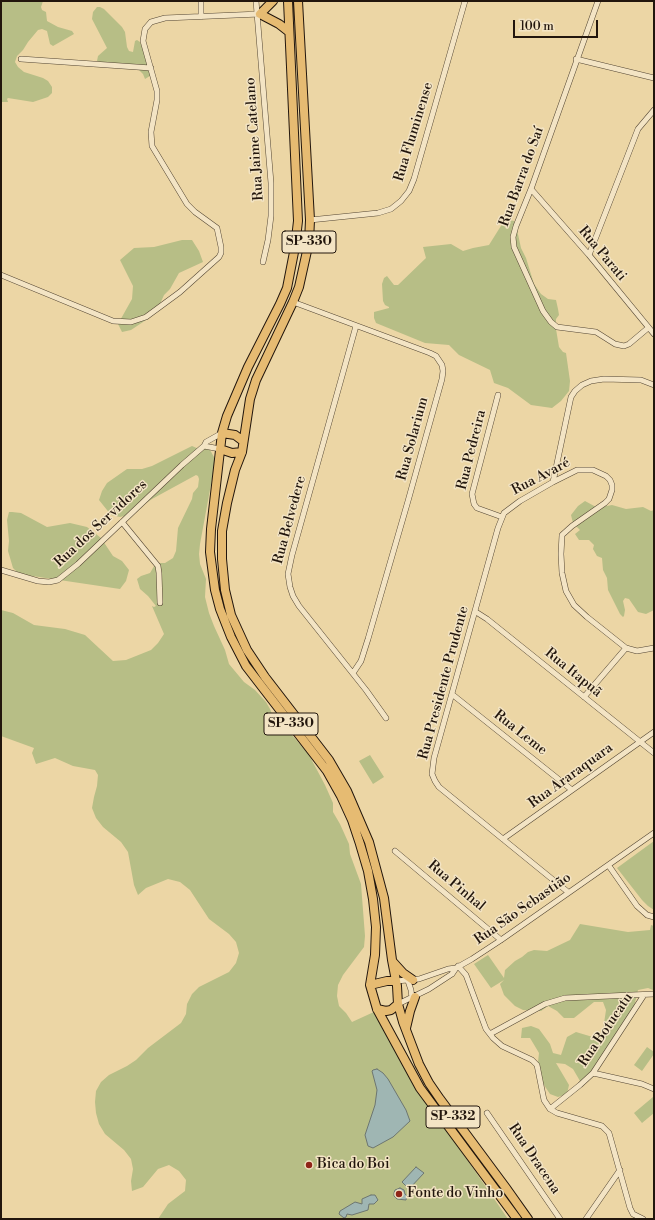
<!DOCTYPE html>
<meta charset="utf-8">
<style>
body{margin:0}
#map{position:relative;width:655px;height:1220px;overflow:hidden;background:#ecd6a5;font-family:"Libre Bodoni",serif}
canvas{display:block}
.frame{position:absolute;inset:0;border:2px solid #22160d;pointer-events:none}
.scale{position:absolute;left:513px;top:20px;width:85px;height:18px;box-sizing:border-box;border:2px solid #22160d;border-top:0;padding-left:5px;font-size:12px;line-height:14px;white-space:nowrap;color:#22160d;-webkit-text-stroke:3px #f3e4c4;paint-order:stroke}
</style>
<div id="map">
<canvas width="655" height="1220"></canvas>
<div class="frame"></div>
<div class="scale">100 m</div>
</div>
<script>
const ctx = document.querySelector('canvas').getContext('2d');
ctx.lineJoin = 'round';
function fill(path, color) {
  ctx.fillStyle = color;
  ctx.fill(path, 'evenodd');
}
function poly(rows) {
  const path = new Path2D();
  for (const r of rows) {
    path.moveTo(r[0], r[1]);
    for (let i = 2; i < r.length; i += 2) path.lineTo(r[i], r[i + 1]);
  }
  return path;
}
function trace(path, color, width, dash) {
  ctx.strokeStyle = color;
  ctx.lineWidth = width;
  ctx.lineCap = dash ? 'butt' : 'round';
  ctx.setLineDash(dash || []);
  ctx.stroke(path);
}
function write(font, color, halo, rows, align = 'center') {
  ctx.font = font + ' "Libre Bodoni",serif';
  ctx.lineWidth = 3;
  ctx.setLineDash([]);
  ctx.textBaseline = 'middle';
  ctx.strokeStyle = halo;
  ctx.fillStyle = color;
  for (const [text, x, y, turn = 0] of rows) {
    ctx.save();
    ctx.translate(x, y);
    ctx.rotate((+turn || 0) * Math.PI / 180);
    ctx.textAlign = isNaN(turn) ? turn : align;
    if (halo) ctx.strokeText(text, 0, 0);
    ctx.fillText(text, 0, 0);
    ctx.restore();
  }
}
const green = poly([
 [1,1,43,1,41,7,42,10,46,12,47,21,58,27,72,31,74,34,53,46,50,44,47,31,42,29,38,30,28,42,23,50,17,56,15,62,18,67,24,72,43,78,48,81,52,87,52,93,48,97,33,102,8,98,7,99,8,102,1,102],
 [97,7,100,7,104,9,122,27,125,32,127,47,129,51,133,52,135,41,137,40,140,42,153,74,145,79,143,74,138,69,104,64,97,61,98,56,107,48,92,19,93,12],
 [510,220,514,221,516,225,521,248,526,258,534,284,541,294,548,299,556,300,558,309,559,315,556,319,556,329,559,347,563,352,566,353,570,381,569,391,561,401,552,408,531,405,508,388,494,383,490,370,459,355,449,345,425,343,376,323,374,318,374,312,389,308,389,307,385,305,383,301,382,284,384,278,387,276,394,285,398,285,426,258,423,247,451,244,463,251,473,248,489,245,504,221],
 [182,240,192,240,199,251,203,262,179,273,170,289,164,295,160,304,149,318,131,330,122,332,118,324,132,299,133,286,120,260,134,248,154,247],
 [192,446,199,449,203,446,210,450,214,457,214,468,200,544,199,554,200,564,206,579,205,597,209,613,214,626,225,650,229,664,244,682,255,690,266,702,270,709,277,726,293,736,309,755,325,785,333,803,333,812,340,824,349,844,350,854,361,884,365,936,364,947,343,975,338,985,337,996,339,1006,346,1013,352,1022,376,1011,455,1142,508,1219,158,1219,168,1204,185,1191,186,1180,179,1171,169,1165,158,1169,143,1187,132,1191,131,1181,133,1169,131,1159,124,1150,105,1134,99,1124,96,1113,95,1102,96,1091,101,1082,109,1075,127,1066,136,1060,148,1048,181,1023,186,1014,187,1004,192,994,199,987,229,972,236,963,239,953,236,942,229,934,209,919,190,890,180,882,168,879,146,888,138,895,134,885,128,852,121,842,103,827,96,818,92,808,94,797,97,786,98,775,95,770,73,766,55,758,36,764,32,753,34,748,1,736,1,610,13,613,34,625,65,629,85,635,113,661,126,660,151,650,158,643,164,634,152,606,154,607,156,606,148,596,140,589,137,579,141,576,150,573,156,563,165,563,173,558,176,551,178,528,192,499,193,493,198,487,199,479,198,476,196,475,152,499,129,515,120,517,111,515,99,500,102,491,107,483,127,469,142,469,152,466],
 [585,501,596,507,601,507,612,505,626,509,643,507,651,511,654,510,654,610,646,614,638,612,629,599,625,598,623,601,625,610,624,616,623,617,620,614,608,590,607,578,603,570,602,558,597,556,593,549,594,545,589,540,579,540,575,534,580,530,573,523,571,515,578,506],
 [9,512,12,512,21,513,47,527,70,523,87,527,101,538,113,556,122,561,129,570,126,581,120,589,19,574,13,568,8,551,9,541,7,520],
 [370,755,384,777,373,784,359,761],
 [654,841,654,910,648,906,642,900,617,868],
 [580,924,628,932,650,930,651,925,654,926,654,992,652,992,653,990,648,988,638,990,634,1007,610,1045,591,1071,588,1082,580,1081,573,1069,565,1064,556,1063,569,1085,567,1094,558,1097,550,1094,540,1079,537,1071,539,1053,530,1038,521,1038,522,1028,531,1026,539,1029,550,1044,553,1053,561,1055,567,1037,576,1032,596,1038,603,1030,606,1010,603,1002,594,1002,574,1018,564,1018,557,1011,548,1006,541,1011,523,1010,515,1006,504,995,500,984,504,980,491,988,474,964,488,955,504,978,505,970,515,961,522,957,528,952,534,950,547,951,570,940],
 [647,1047,654,1052,654,1054,642,1071,634,1065],
 [653,1097,654,1099,654,1113,642,1123,634,1113]
]);
const water = poly([
 [377,1069,383,1073,388,1079,406,1110,410,1121,393,1137,373,1148,368,1146,365,1135,375,1105,377,1090,372,1071,373,1070,377,1069],
 [416,1167,424,1173,409,1189,402,1182,416,1167],
 [400,1188,404,1190,405,1194,407,1196,406,1200,397,1199,394,1196,394,1193,395,1190,400,1188],
 [371,1195,375,1195,378,1200,374,1204,369,1204,368,1210,352,1215,347,1214,346,1217,344,1218,339,1214,340,1211,355,1202,362,1204,362,1199,371,1195]
]);
const minor = poly([
 [201,1,201,17],
 [256,1,271,183,271,216,268,240,263,262],
 [598,1,531,189,516,226,513,237,514,247,543,311,551,322,557,327,596,332,615,344,624,346,629,344,648,328],
 [21,59,151,68],
 [576,59,654,78],
 [531,189,589,255,654,334],
 [310,220,378,213,391,209,401,201,409,191,414,179,465,1],
 [589,255,638,129,654,110],
 [1,275,113,321,131,322,146,317,180,292,219,257,221,253,221,247,217,228,195,212,187,204,152,146,151,132,157,100,157,91,143,41,145,29,151,22,165,18,260,14],
 [293,302,430,353,436,356,442,365,443,371,442,379,408,501,368,639,361,661,353,673],
 [356,326,292,555,288,574,290,587,293,596,299,606,366,690,386,718],
 [498,395,472,494,474,504,477,508,502,517],
 [204,446,220,449],
 [553,482,571,397,575,391,582,385,591,381,604,379,641,380,654,385],
 [122,522,158,566,159,573,160,603],
 [1,570,38,581,49,582,58,580,78,564,182,465,204,446,206,442,222,433],
 [476,612,487,619,654,753],
 [453,695,572,790],
 [584,697,626,648],
 [503,839,654,732],
 [395,851,501,940],
 [609,866,637,906,647,915,654,917],
 [568,892,439,787,435,781,432,774,434,758,498,528,504,513,520,501,553,482,577,470,593,470,606,476,610,480,612,485,612,490,609,499,605,503,572,526,562,535,561,554,562,573,566,591,574,605,587,617,626,648,637,651,654,648],
 [458,966,466,975,483,1021,486,1029,493,1038,502,1046,532,1060,537,1065,544,1100,550,1109,557,1113,602,1126,609,1133,630,1208,633,1214,643,1219],
 [396,981,419,979,448,969,456,968,472,959,501,940,654,833],
 [408,981,411,990,412,998],
 [398,1004,429,989,452,974,456,968],
 [490,1034,545,1004,565,998,654,994],
 [593,1073,642,1084,654,1089],
 [550,1109,580,1085,593,1073,644,995],
 [487,1113,560,1219],
 [586,1219,620,1170]
]);
const primary = poly([
 [273,1,260,14,279,24,288,31],
 [288,1,298,221,295,247,287,288,280,304,248,367,227,416,222,433,211,529,210,552,215,590,220,609,231,637,246,666,327,771,341,796,352,820,360,844,368,871,373,899,376,927,375,955,370,985,377,1009,420,1088,517,1219],
 [298,1,310,220,309,242,299,287,293,302,256,380,250,399,242,452,235,470,227,503,222,531,222,559,225,590,231,615,247,650,265,677,329,760,347,791,369,842,384,898,392,960,397,986,398,1004,403,1022,419,1064,429,1083,440,1099,506,1188,528,1219],
 [222,433,235,435,243,441],
 [220,449,232,453,242,452],
 [393,962,403,973,413,980],
 [370,985,387,981,396,981],
 [377,1009,386,1011,391,1010,398,1004],
 [406,1028,410,1011,415,997]
]);
const markers = [
 [309,1165,4,"#8f2418"],
 [399,1194,4,"#8f2418"]
];
const shields = [
 [309,242,54],
 [291,724,54],
 [453,1117,54]
];
const shieldNames = [
 ["SP-330",309,242],
 ["SP-330",291,724],
 ["SP-332",453,1117]
];
const streetNames = [
 ["Rua Fluminense",414,132,-73],
 ["Rua Jaime Catelano",255,139,-94],
 ["Rua Barra do Saí",522,177,-70],
 ["Rua Parati",602,254,50],
 ["Rua Solarium",413,439,-75],
 ["Rua Pedreira",472,450,-76],
 ["Rua Avaré",541,477,-28],
 ["Rua Belvedere",290,520,-75],
 ["Rua dos Servidores",101,524,-43],
 ["Rua Itapuã",573,673,39],
 ["Rua Presidente Prudente",444,683,-75],
 ["Rua Leme",520,733,38],
 ["Rua Araraquara",571,776,-36],
 ["Rua Pinhal",456,886,40],
 ["Rua São Sebastião",523,909,-35],
 ["Rua Botucatu",606,1030,-56],
 ["Rua Dracena",534,1159,56]
];
const poiNames = [
 ["Bica do Boi",317,1165],
 ["Fonte do Vinho",407,1194]
];
fill(green, '#b7be86');
fill(water, '#9fb6b3');
trace(water, '#6d7671', 1);
trace(minor, '#544633', 6);
trace(primary, '#22160d', 10);
trace(minor, '#f3e4c4', 5);
trace(primary, '#e6bb72', 8);
for (const [x, y, r, color] of markers) {
  const dot = new Path2D();
  dot.arc(x, y, r, 0, 2 * Math.PI);
  ctx.fillStyle = color;
  ctx.fill(dot);
  trace(dot, '#f3e4c4', 1.5);
}
for (const [x, y, w] of shields) {
  const box = new Path2D();
  box.roundRect(x - w / 2, y - 11, w, 22, 3);
  ctx.fillStyle = '#f3e4c4';
  ctx.fill(box);
  trace(box, '#22160d', 1);
}
write('bold 13px', '#22160d', null, shieldNames);
write('14px', '#22160d', '#f3e4c4', streetNames);
write('14px', '#22160d', '#f3e4c4', poiNames, 'left');
</script>
